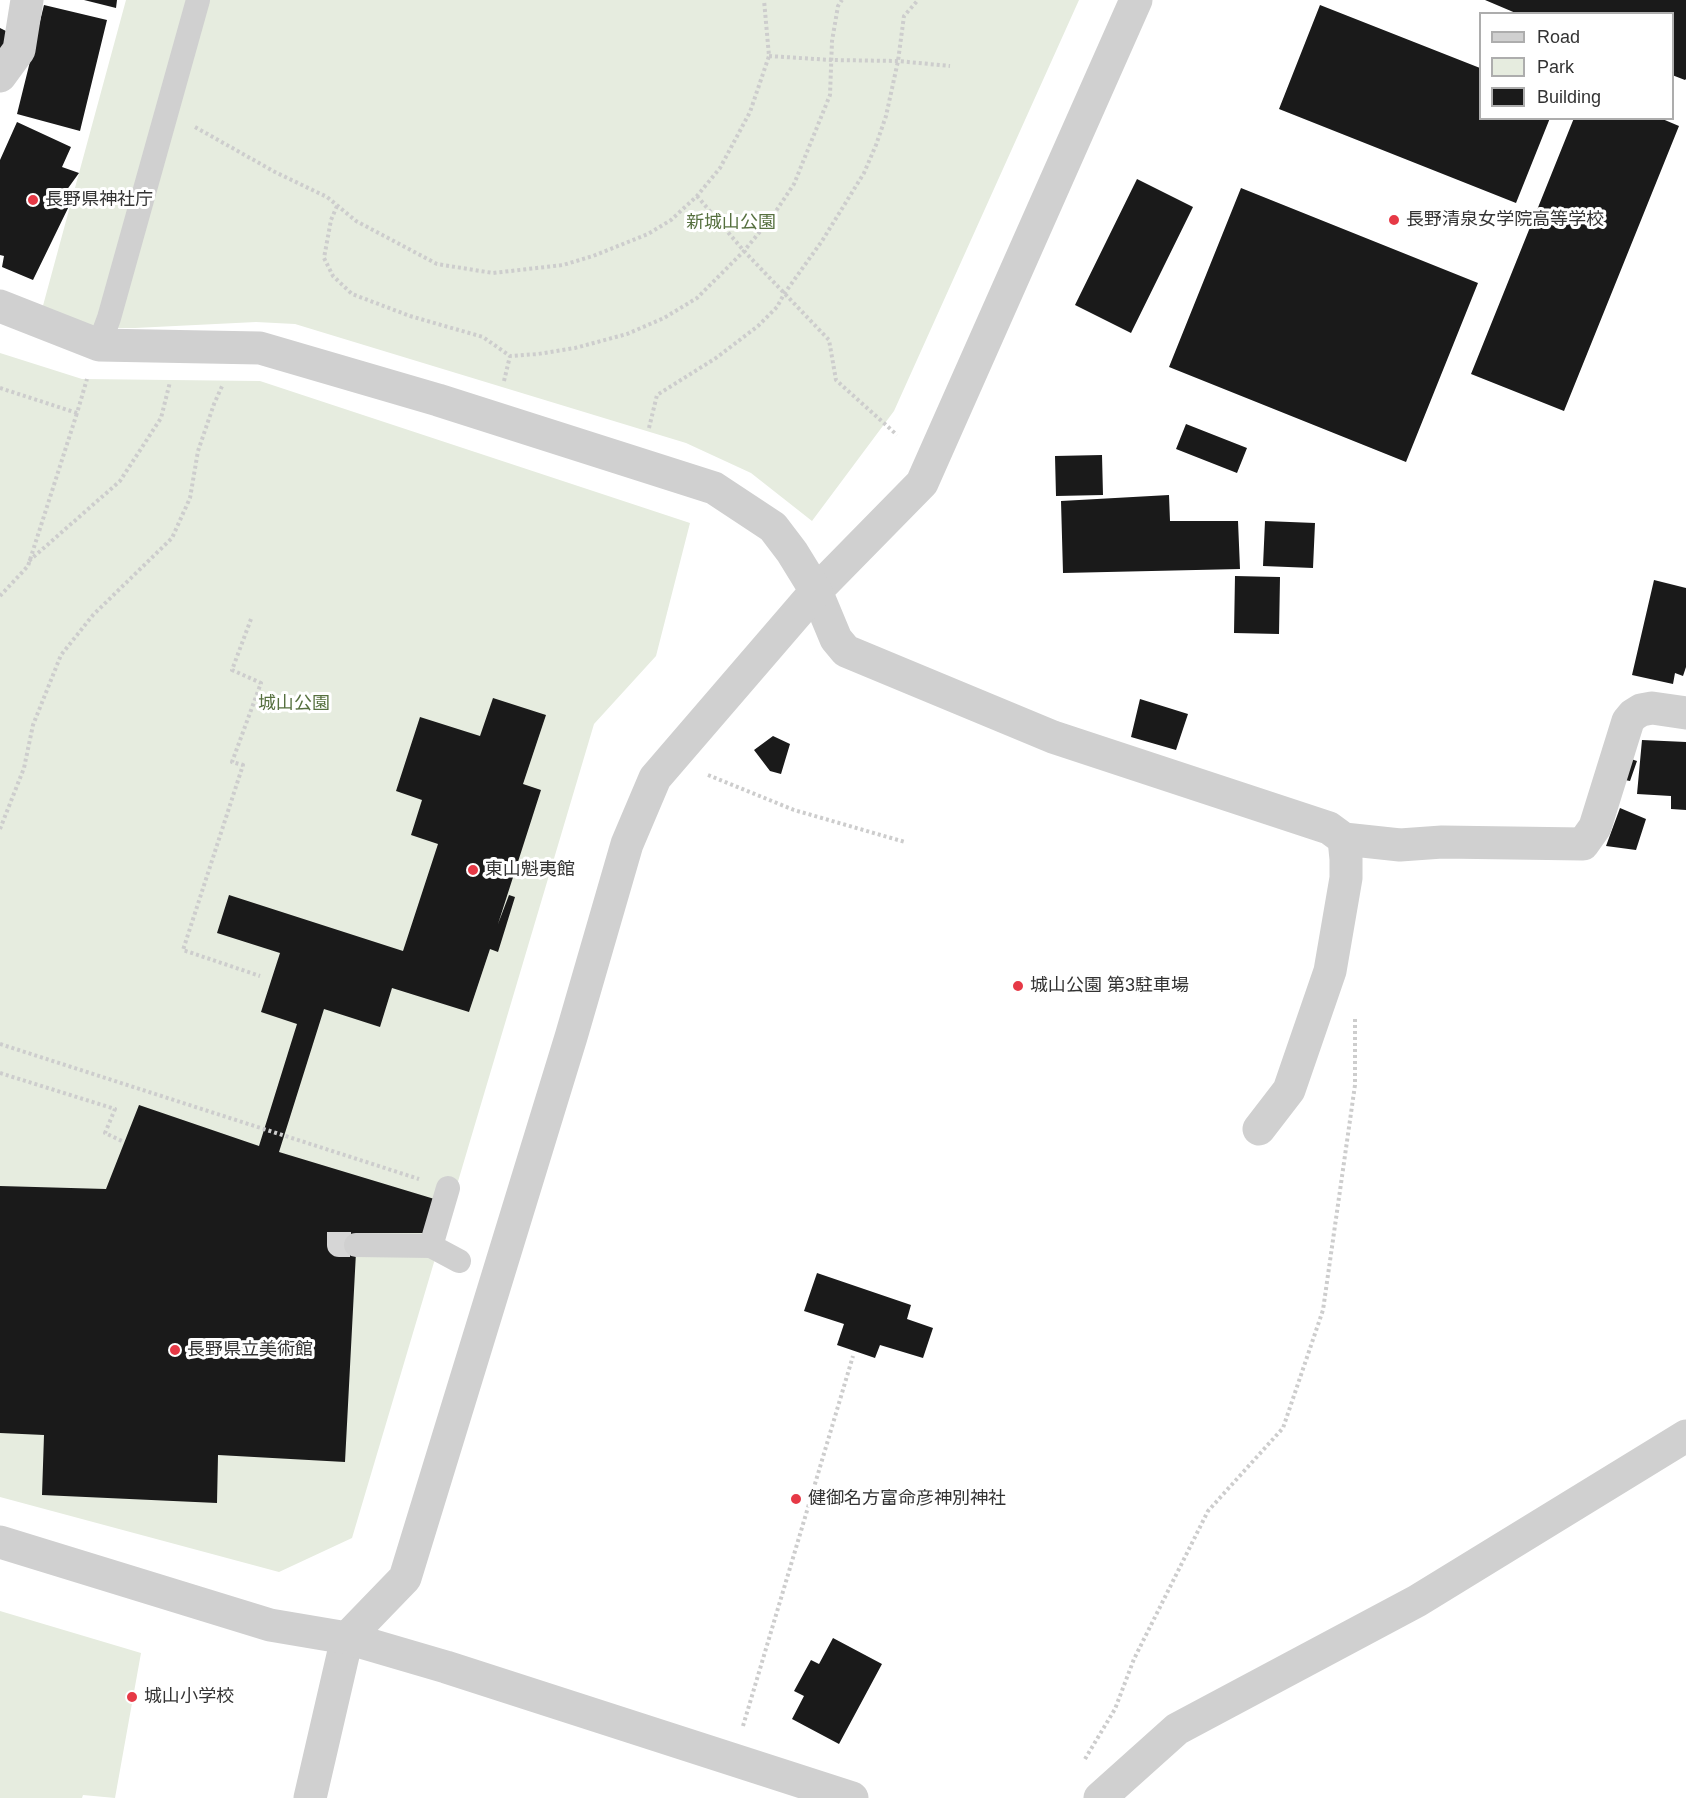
<!DOCTYPE html>
<meta charset="utf-8">
<style>
body{margin:0}
#map{position:relative;width:1686px;height:1798px;overflow:hidden;background:#fff;font-family:Arial,sans-serif}
canvas{display:block}
.legend{position:absolute;left:1479px;top:12px;width:195px;height:108px;box-sizing:border-box;background:#fff;border:2px solid #adadad;margin:0;padding:8px 10px;list-style:none;font-size:18px;color:#333}
.legend li{display:flex;align-items:center;gap:12px;height:30px}
.legend b{width:30px;border:2px solid #adadad}
</style>
<div id="map">
<canvas width="1686" height="1798"></canvas>
<ul class="legend">
<li><b style="height:8px;background:#d0d0d0"></b>Road</li>
<li><b style="height:16px;background:#e6ecdf"></b>Park</li>
<li><b style="height:16px;background:#1a1a1a"></b>Building</li>
</ul>
</div>
<script>
const ctx = document.querySelector('canvas').getContext('2d');
ctx.lineJoin = 'round';
function fill(path, color) {
  ctx.fillStyle = color;
  ctx.fill(path, 'evenodd');
}
function poly(rows) {
  const path = new Path2D();
  for (const r of rows) {
    path.moveTo(r[0], r[1]);
    for (let i = 2; i < r.length; i += 2) path.lineTo(r[i], r[i + 1]);
  }
  return path;
}
function trace(path, color, width, dash) {
  ctx.strokeStyle = color;
  ctx.lineWidth = width;
  ctx.lineCap = dash ? 'butt' : 'round';
  ctx.setLineDash(dash || []);
  ctx.stroke(path);
}
function write(font, color, halo, rows, align = 'center') {
  ctx.font = font + ' Arial,"Noto Sans JP",sans-serif';
  ctx.lineWidth = 6;
  ctx.setLineDash([]);
  ctx.textBaseline = 'middle';
  ctx.strokeStyle = halo;
  ctx.fillStyle = color;
  for (const [text, x, y, turn = 0] of rows) {
    ctx.save();
    ctx.translate(x, y);
    ctx.rotate((+turn || 0) * Math.PI / 180);
    ctx.textAlign = isNaN(turn) ? turn : align;
    if (halo) ctx.strokeText(text, 0, 0);
    ctx.fillText(text, 0, 0);
    ctx.restore();
  }
}
const green = poly([
 [126,0,1079,0,894,411,812,521,751,473,686,443,295,324,256,322,135,328,85,328,41,313],
 [0,353,82,379,260,381,690,523,656,656,594,724,352,1538,279,1572,0,1497],
 [0,1611,141,1653,115,1798,83,1795,82,1798,0,1798]
]);
const building = poly([
 [84,0,117,0,116,8],
 [1485,0,1686,0,1686,79,1685,80,1672,75,1672,14,1518,14],
 [44,5,107,20,80,131,17,114],
 [1320,5,1480,68,1480,118,1550,118,1516,203,1279,109],
 [0,28,10,33,0,51],
 [1574,118,1660,118,1679,126,1564,411,1471,374],
 [17,122,71,147,62,167,79,173,61,198,71,202,33,280,2,267,4,256,0,255,0,160],
 [1137,179,1193,207,1131,333,1075,305],
 [1241,188,1478,283,1406,462,1169,367],
 [1186,424,1247,448,1237,473,1176,449],
 [1102,455,1103,495,1056,496,1055,456],
 [1169,495,1170,521,1238,521,1240,569,1063,573,1061,501],
 [1265,521,1315,523,1313,568,1263,566],
 [1235,576,1280,577,1279,634,1234,633],
 [1654,580,1686,588,1686,667,1683,676,1675,673,1673,684,1632,675],
 [493,698,546,715,523,784,541,790,498,924,509,895,515,897,498,952,490,949,469,1012,392,988,380,1027,324,1009,279,1152,441,1201,431,1233,357,1233,345,1462,218,1455,217,1503,42,1495,44,1435,0,1433,0,1186,106,1189,139,1105,259,1146,297,1024,261,1012,280,953,217,933,229,895,403,951,438,844,411,835,422,800,396,791,420,717,480,736],
 [1140,699,1188,714,1176,750,1131,737],
 [773,736,790,744,781,774,770,771,754,750],
 [1642,740,1686,742,1686,810,1671,809,1671,796,1637,794],
 [1631,759,1637,761,1630,781,1625,780],
 [1620,808,1646,819,1636,850,1606,846],
 [817,1273,911,1305,907,1319,933,1328,923,1358,880,1345,875,1358,837,1345,844,1324,804,1311],
 [833,1638,882,1664,839,1744,792,1719,804,1696,794,1691,811,1660,819,1664]
]);
const pedestrianTunnel = poly([
 [339,1232,339,1245,356,1245]
]);
const path = poly([
 [769,56,831,60,898,61,950,66],
 [195,127,275,172,327,197,356,221,437,264,493,273,563,265,593,256,648,234,671,220,697,196,720,168,750,112,769,56,764,0],
 [697,196,744,251,829,340,836,380,897,435],
 [337,206,331,220,324,258,333,276,352,294,410,316,483,337,510,356,538,354,575,348,627,334,664,318,697,298,744,251,772,217,794,184,830,95,832,41,838,6,842,0],
 [504,381,510,356],
 [0,388,77,413,87,379],
 [649,428,657,395,716,358,758,326,777,307,784,294,822,241,864,173,876,145,886,116,898,61,904,16,918,0],
 [29,561,120,481,161,418,170,382],
 [0,596,28,566,77,413],
 [251,619,232,670,261,683,232,762,243,765,183,950,260,976],
 [708,775,794,810,905,842],
 [0,829,24,768,33,725,61,655,93,615,172,538,190,498,198,451,214,404,223,384],
 [0,1044,419,1179],
 [0,1073,115,1109,105,1133,124,1142],
 [743,1726,853,1356],
 [1085,1759,1115,1709,1134,1659,1208,1511,1283,1428,1323,1310,1355,1085,1355,1018]
]);
const pedestrian = poly([
 [99,345,109,318,198,0],
 [448,1188,431,1246,459,1261],
 [356,1245,431,1246]
]);
const minor = poly([
 [1136,0,922,483,816,591,836,639,846,651,1053,737,1329,828,1344,839,1346,859,1346,878,1330,971,1289,1090,1259,1129],
 [0,76,19,50,27,0],
 [1344,839,1400,845,1442,842,1583,844,1595,827,1628,721,1633,715,1641,710,1652,708,1686,713],
 [310,1798,347,1638]
]);
const tertiary = poly([
 [0,306,99,345,260,348,438,400,714,488,773,527,792,552,816,591,655,778,627,844,571,1037,405,1578,347,1638],
 [0,1542,270,1625,347,1638,446,1667,852,1798],
 [1100,1798,1177,1729,1417,1601,1686,1436]
]);
const markers = [
 [33,200,6,"#e63946"],
 [1394,220,6,"#e63946"],
 [473,870,6,"#e63946"],
 [1018,986,6,"#e63946"],
 [175,1350,6,"#e63946"],
 [796,1499,6,"#e63946"],
 [132,1697,6,"#e63946"]
];
const poiNames = [
 ["長野県神社庁",45,200],
 ["長野清泉女学院高等学校",1406,220],
 ["東山魁夷館",485,870],
 ["城山公園 第3駐車場",1030,986],
 ["長野県立美術館",187,1350],
 ["健御名方富命彦神別神社",808,1499],
 ["城山小学校",144,1697]
];
const parkNames = [
 ["新城山公園",731,223],
 ["城山公園",294,704]
];
fill(green, '#e6ecdf');
fill(building, '#1a1a1a');
trace(pedestrianTunnel, '#d6d6d6', 24, [24, 12]);
trace(path, '#cdcdcd', 4, [3, 3]);
trace(pedestrian, '#d0d0d0', 24);
trace(minor, '#d0d0d0', 33);
trace(tertiary, '#d0d0d0', 33);
for (const [x, y, r, color] of markers) {
  const dot = new Path2D();
  dot.arc(x, y, r, 0, 2 * Math.PI);
  ctx.fillStyle = color;
  ctx.fill(dot);
  trace(dot, '#fff', 2);
}
write('18px', '#333', '#fff', poiNames, 'left');
write('18px', '#56703f', '#fff', parkNames);
</script>
